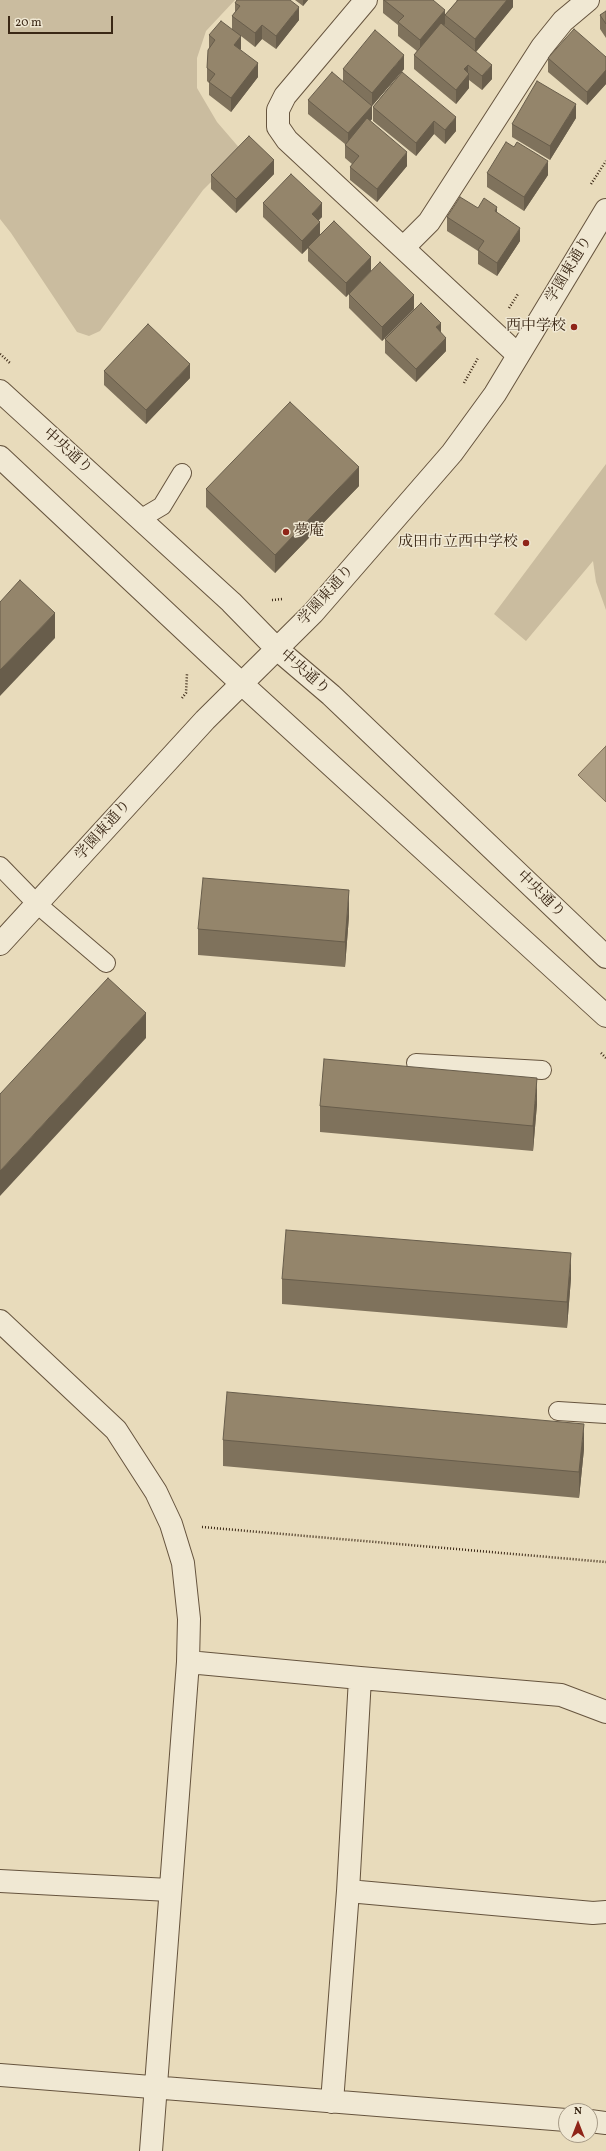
<!DOCTYPE html>
<meta charset="utf-8">
<style>
body{margin:0}
#map{position:relative;width:606px;height:2151px;overflow:hidden;background:#e8dbbb;font-family:Vollkorn,serif}
canvas{display:block}
.north{position:absolute;left:558px;top:2103px;width:40px;height:40px;box-sizing:border-box;background:#f0e8d3;border:1px solid #a79b87;border-radius:50%;rotate:0deg;font-size:11px;font-weight:700;line-height:16px;text-align:center;color:#3a2715}
.north::after{content:'';display:block;margin:auto;width:14px;height:18px;background:#8f2418;clip-path:polygon(50% 0,100% 100%,50% 72%,0 100%)}
.scale{position:absolute;left:8px;top:16px;width:105px;height:18px;box-sizing:border-box;border:2px solid #3a2715;border-top:0;padding-left:5px;font-size:12px;line-height:14px;white-space:nowrap;color:#3a2715;-webkit-text-stroke:3px #f0e8d3;paint-order:stroke}
</style>
<div id="map">
<canvas width="606" height="2151"></canvas>
<div class="north">N</div>
<div class="scale">20 m</div>
</div>
<script>
const ctx = document.querySelector('canvas').getContext('2d');
ctx.lineJoin = 'round';
function fill(path, color) {
  ctx.fillStyle = color;
  ctx.fill(path, 'evenodd');
}
function poly(rows) {
  const path = new Path2D();
  for (const r of rows) {
    path.moveTo(r[0], r[1]);
    for (let i = 2; i < r.length; i += 2) path.lineTo(r[i], r[i + 1]);
  }
  return path;
}
function trace(path, color, width, dash) {
  ctx.strokeStyle = color;
  ctx.lineWidth = width;
  ctx.lineCap = dash ? 'butt' : 'round';
  ctx.setLineDash(dash || []);
  ctx.stroke(path);
}
function write(font, color, halo, rows, align = 'center') {
  ctx.font = font + ' Vollkorn,"Noto Serif JP",serif';
  ctx.lineWidth = 3;
  ctx.setLineDash([]);
  ctx.textBaseline = 'middle';
  ctx.strokeStyle = halo;
  ctx.fillStyle = color;
  for (const [text, x, y, turn = 0] of rows) {
    ctx.save();
    ctx.translate(x, y);
    ctx.rotate((+turn || 0) * Math.PI / 180);
    ctx.textAlign = isNaN(turn) ? turn : align;
    if (halo) ctx.strokeText(text, 0, 0);
    ctx.fillText(text, 0, 0);
    ctx.restore();
  }
}
const green = poly([
 [0,0,235,0,206,31,197,58,197,88,217,122,242,151,203,190,100,331,89,336,77,332,11,233,0,219],
 [606,464,606,610,596,582,593,561,526,641,494,614]
]);
const water = poly([
 [606,746,606,802,578,775,606,746]
]);
const path = poly([
 [591,184,606,161],
 [509,308,518,294],
 [0,354,10,363],
 [464,383,478,358],
 [272,600,283,599],
 [182,698,186,693,187,674],
 [601,1053,606,1058],
 [202,1527,606,1562]
]);
const service = poly([
 [140,519,162,506,182,473],
 [0,866,37,904,106,963],
 [416,1063,542,1070],
 [558,1411,606,1414]
]);
const minor = poly([
 [366,0,285,96,278,110,278,127,287,140,518,355],
 [404,247,429,222,542,47,563,21,588,0],
 [0,1321,116,1430,156,1492,171,1524,183,1563,189,1619,188,1662,151,2151],
 [188,1662,360,1678,561,1695,606,1712],
 [0,1881,169,1890],
 [348,1891,593,1913,606,1912],
 [0,2075,566,2120],
 [332,2102,348,1891,360,1678],
 [590,2121,606,2123]
]);
const tertiary = poly([
 [0,391,231,602,277,649,331,695,606,957],
 [0,457,242,684,606,1016],
 [0,944,205,720,313,613,452,453,495,394,606,210]
]);
const wall = poly([
 [295,0,308,0,303,6],
 [383,0,433,0,445,15,457,1,456,0,513,0,513,7,476,52,492,79,482,90,469,80,469,88,456,104,414,69,414,55,417,51,398,36,398,25,383,13],
 [235,3,299,20,276,49,262,39,255,47,241,36,240,50,258,77,231,112,209,95,209,83,207,81,207,68,209,48,209,35,232,29,232,16,235,12],
 [606,11,606,38,600,29,600,15],
 [606,57,606,84,587,105,548,72,548,58],
 [343,69,404,69,372,106,372,119,370,121,407,166,377,202,350,180,350,167,352,164,345,158,345,144,308,114,308,100,343,82],
 [402,72,456,131,445,144,434,134,416,156,373,121,373,107],
 [576,118,550,160,512,137,512,124],
 [487,173,548,175,524,211,487,187],
 [274,174,236,213,211,189,211,175],
 [263,203,322,217,318,220,320,235,371,271,346,297,308,261,308,248,302,254,263,217],
 [478,208,497,213,520,241,497,276,478,264,478,251,447,231,447,217],
 [349,294,414,309,382,341,349,308],
 [385,339,446,351,416,382,385,353],
 [104,371,190,378,146,424,104,385],
 [359,486,275,573,206,507,206,489],
 [349,916,345,967,198,955,198,929],
 [537,1104,533,1151,320,1132,320,1106],
 [571,1278,567,1328,282,1304,282,1279],
 [223,1440,584,1449,579,1498,223,1466]
]);
const shadedWall = poly([
 [303,0,308,0,303,6],
 [507,0,513,0,513,7,475,53,475,39],
 [299,7,299,20,276,49,276,36],
 [445,10,445,24,420,54,420,40],
 [262,25,262,39,255,47,255,33],
 [241,36,241,49,234,59,234,45],
 [404,55,404,69,372,106,372,93],
 [258,63,258,77,231,112,231,98],
 [468,65,468,76,469,74,469,88,456,104,456,90,464,69],
 [492,65,492,79,482,90,482,76],
 [606,70,606,84,587,105,587,92],
 [576,104,576,118,550,160,550,146],
 [372,106,372,119,348,147,348,133],
 [456,117,456,131,445,144,445,130],
 [434,121,434,134,416,156,416,143],
 [407,152,407,166,377,202,377,189],
 [274,160,274,174,236,213,236,199],
 [548,161,548,175,524,211,524,197],
 [322,203,322,217,312,227,312,214],
 [497,207,497,220,495,211],
 [320,222,320,236,302,254,302,241],
 [520,228,520,241,497,276,497,263],
 [371,257,371,271,346,297,346,283],
 [414,295,414,309,382,341,382,327],
 [441,323,441,336,436,327],
 [446,338,446,351,416,382,416,369],
 [190,364,190,378,146,424,146,410],
 [359,467,359,486,275,573,275,555],
 [55,613,55,638,0,696,0,670],
 [349,890,349,916,345,967,345,942],
 [146,1013,146,1038,0,1196,0,1171],
 [537,1078,537,1104,533,1151,533,1126],
 [571,1253,571,1278,567,1328,567,1302],
 [584,1424,584,1449,579,1498,579,1472]
]);
const building = poly([
 [237,0,290,0,299,7,276,36,262,25,255,33,232,16,240,6,235,3,237,0],
 [384,0,433,0,445,10,420,40,398,22,404,16,384,0],
 [458,0,507,0,475,39,445,15,458,0],
 [606,11,606,24,600,15,606,11],
 [221,21,241,36,234,45,258,63,231,98,209,82,215,74,207,68,208,50,215,40,209,35,221,21],
 [441,23,492,65,482,76,468,65,464,69,469,74,456,90,414,55,441,23],
 [574,29,606,57,606,70,587,92,548,58,574,29],
 [375,30,404,55,372,93,343,69,375,30],
 [332,72,372,106,348,133,308,100,332,72],
 [402,72,456,117,445,130,434,121,416,143,373,107,402,72],
 [537,81,576,104,550,146,512,124,537,81],
 [367,118,407,152,377,189,350,167,359,156,345,145,367,118],
 [249,136,274,160,236,199,211,175,249,136],
 [506,142,514,147,517,142,548,161,524,197,487,173,506,142],
 [291,174,322,203,312,214,320,222,302,241,263,203,291,174],
 [460,197,478,208,484,198,497,207,495,211,520,228,497,263,478,250,484,241,447,217,460,197],
 [334,221,371,257,346,283,308,247,334,221],
 [380,262,414,295,382,327,349,294,380,262],
 [421,303,441,323,436,327,446,338,416,369,385,339,421,303],
 [148,324,190,364,146,410,104,371,148,324],
 [290,402,359,467,275,555,206,489,290,402],
 [20,580,55,613,0,670,0,602,20,580],
 [203,878,349,890,345,942,198,929,203,878],
 [108,978,146,1013,0,1171,0,1094,108,978],
 [324,1059,537,1078,533,1126,320,1106,324,1059],
 [286,1230,571,1253,567,1302,282,1279,286,1230],
 [227,1392,584,1424,579,1472,223,1440,227,1392]
]);
const markers = [
 [574,327,4,"#8f2418"],
 [286,532,4,"#8f2418"],
 [526,543,4,"#8f2418"]
];
const streetNames = [
 ["学園東通り",570,270,-59],
 ["中央通り",67,452,42],
 ["学園東通り",327,596,-48],
 ["中央通り",304,673,41],
 ["学園東通り",104,831,-48],
 ["中央通り",540,895,44]
];
const poiNames = [
 ["西中学校",566,327],
 ["夢庵",294,532,"left"],
 ["成田市立西中学校",518,543]
];
fill(green, '#cabc9f');
fill(water, '#ad9e83');
trace(water, '#7f6e57', 1);
trace(service, '#66543e', 20);
trace(minor, '#66543e', 24);
trace(tertiary, '#66543e', 24);
trace(path, '#3a2715', 2.5, [1, 2]);
trace(service, '#f0e8d3', 18);
trace(minor, '#f0e8d3', 22);
trace(tertiary, '#f0e8d3', 22);
fill(wall, '#7f725c');
fill(shadedWall, '#685d4b');
fill(building, '#94856b');
trace(building, '#685d4b', 1);
for (const [x, y, r, color] of markers) {
  const dot = new Path2D();
  dot.arc(x, y, r, 0, 2 * Math.PI);
  ctx.fillStyle = color;
  ctx.fill(dot);
  trace(dot, '#f0e8d3', 1.5);
}
write('15px', '#3a2715', '#f0e8d3', streetNames);
write('15px', '#3a2715', '#f0e8d3', poiNames, 'right');
</script>
